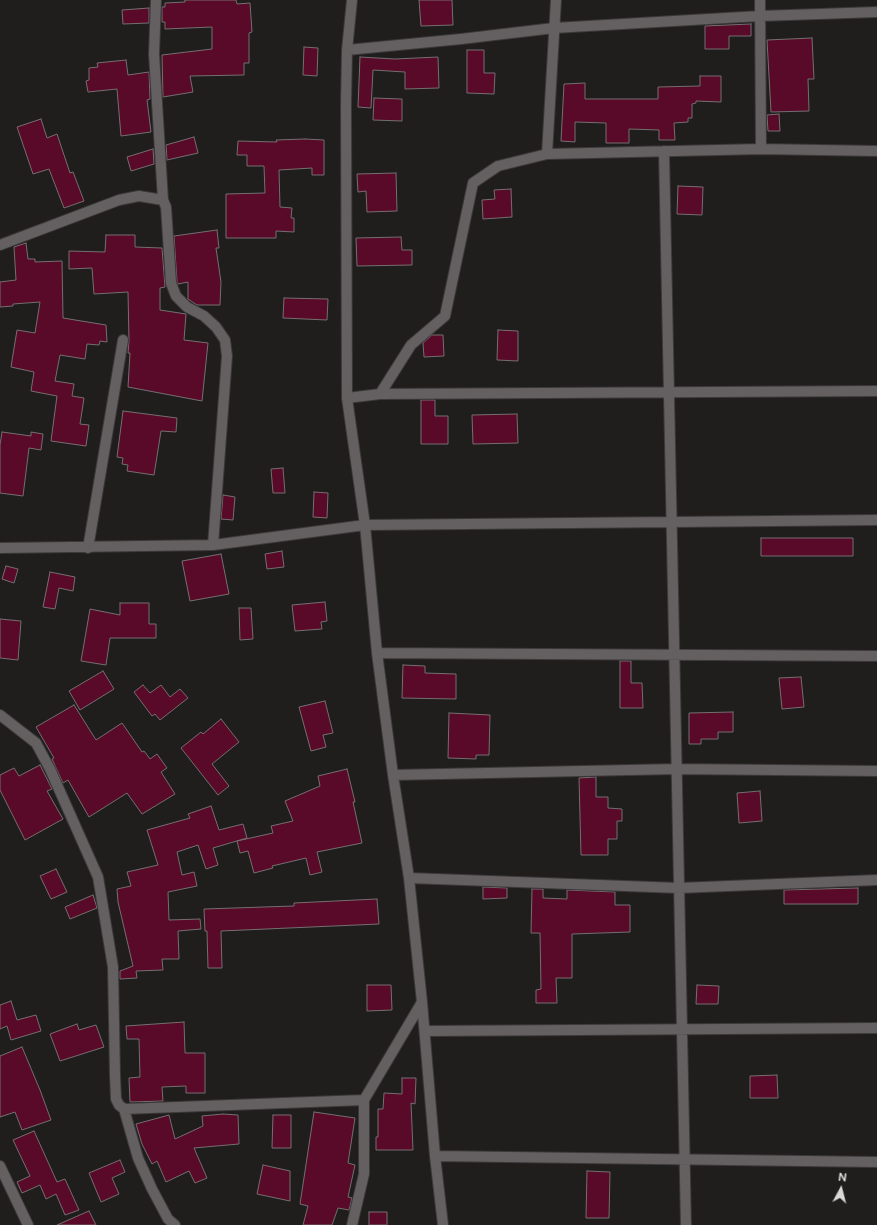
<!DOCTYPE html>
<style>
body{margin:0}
#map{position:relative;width:877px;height:1225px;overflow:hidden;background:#201d1d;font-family:"Public Sans",sans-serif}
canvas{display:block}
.north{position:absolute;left:821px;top:1169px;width:40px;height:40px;-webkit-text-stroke:3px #201d1d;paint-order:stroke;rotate:7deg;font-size:11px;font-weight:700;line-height:16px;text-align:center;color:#dad8d8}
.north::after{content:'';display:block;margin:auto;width:14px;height:18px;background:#dad8d8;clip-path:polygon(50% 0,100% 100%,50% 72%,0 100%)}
</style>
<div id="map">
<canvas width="877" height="1225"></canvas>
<div class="north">N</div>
</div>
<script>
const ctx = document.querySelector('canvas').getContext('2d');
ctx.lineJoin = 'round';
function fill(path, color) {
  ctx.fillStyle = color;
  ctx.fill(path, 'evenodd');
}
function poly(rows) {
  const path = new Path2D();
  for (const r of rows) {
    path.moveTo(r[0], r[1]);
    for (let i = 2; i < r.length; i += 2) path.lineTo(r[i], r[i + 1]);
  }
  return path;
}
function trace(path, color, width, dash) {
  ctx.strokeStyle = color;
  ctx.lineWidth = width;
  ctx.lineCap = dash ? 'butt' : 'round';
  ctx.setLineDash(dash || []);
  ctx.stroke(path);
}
const building = poly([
 [185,0,236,0,237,4,250,3,252,32,249,33,249,63,244,63,244,75,190,76,193,92,163,97,162,55,212,49,212,27,165,29,165,22,162,22,162,7,165,7,165,3,185,2,185,0],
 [419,0,452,0,453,25,421,26,419,0],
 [149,8,149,23,123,24,122,10,149,8],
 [751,24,751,36,729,36,729,49,705,49,705,26,751,24],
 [812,38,814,79,808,79,809,111,771,112,767,40,812,38],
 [304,47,318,48,317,76,303,75,304,47],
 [467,50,484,50,484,73,495,73,494,94,467,93,467,50],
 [360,57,395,59,438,57,439,88,405,89,405,72,373,70,371,108,358,107,360,57],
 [126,60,128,75,149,72,150,99,147,100,151,132,121,136,117,89,88,92,86,81,89,80,89,68,98,67,97,63,126,60],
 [700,76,721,76,721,102,696,101,696,103,692,104,692,118,688,118,688,122,674,123,675,140,659,140,659,130,629,129,629,143,606,143,606,123,575,122,575,142,561,141,564,84,585,83,585,99,658,99,658,87,700,86,700,76],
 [374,98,402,99,402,121,373,120,374,98],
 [779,114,780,131,768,131,767,115,779,114],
 [41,119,47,138,57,134,70,173,73,172,84,201,64,208,49,169,33,174,17,127,41,119],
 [194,137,198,153,167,160,166,145,194,137],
 [305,139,324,140,324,175,312,175,312,168,279,170,280,207,292,208,291,218,294,218,294,232,276,231,276,238,226,238,226,194,265,193,264,166,247,166,247,155,237,155,238,141,277,142,276,140,305,139],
 [153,149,154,164,131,171,127,157,153,149],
 [396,173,397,211,367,212,366,191,358,192,357,174,396,173],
 [678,186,703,187,702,215,677,214,678,186],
 [511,189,512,217,483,219,482,200,495,199,494,190,511,189],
 [217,230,219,248,216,248,221,282,220,305,197,305,188,299,188,282,178,284,177,282,174,236,217,230],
 [106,235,135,235,135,247,162,248,165,287,160,288,160,310,186,314,184,340,208,343,202,401,128,387,130,353,128,353,129,341,128,292,94,294,92,268,69,269,69,251,105,252,106,235],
 [401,237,402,250,412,250,412,265,357,266,356,238,401,237],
 [26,243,28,259,35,259,35,262,62,261,63,318,106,325,107,342,100,341,99,345,87,344,85,359,60,355,55,381,74,384,72,396,84,398,80,424,89,425,86,446,51,441,57,396,31,391,34,372,11,367,17,330,35,333,40,302,13,304,13,306,0,307,0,282,16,280,14,247,26,243],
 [284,298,328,299,327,320,283,318,284,298],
 [498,330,518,331,518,361,497,360,498,330],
 [432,335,443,335,444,356,424,357,423,343,432,335],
 [421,400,435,400,435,416,448,416,448,444,421,444,421,400],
 [123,411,177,418,176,432,161,431,154,475,127,471,128,465,122,464,123,458,117,457,123,411],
 [517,414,518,443,473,444,472,415,517,414],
 [2,432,31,436,31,432,43,434,41,450,29,448,23,496,0,493,0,445,2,432],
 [283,468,285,493,273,493,271,469,283,468],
 [314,492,328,493,327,518,313,517,314,492],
 [223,495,235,497,233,520,221,519,223,495],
 [761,538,853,538,853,556,761,556,761,538],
 [282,551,284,567,267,569,265,554,282,551],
 [221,554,229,594,190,601,182,561,221,554],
 [6,566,18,569,14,583,2,579,6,566],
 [50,572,75,577,73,591,59,588,55,609,43,607,50,572],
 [325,602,327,621,321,622,322,629,295,631,292,605,325,602],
 [120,603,149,603,149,624,156,624,156,638,110,638,106,665,81,661,90,609,120,615,120,603],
 [239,608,251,608,253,639,240,640,239,608],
 [0,619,21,621,18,660,0,658,0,619],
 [620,661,631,661,631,683,642,683,643,708,620,708,620,661],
 [403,665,425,666,425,673,456,674,456,699,402,698,403,665],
 [103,671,114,689,80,710,69,691,103,671],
 [801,677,804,707,782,709,779,678,801,677],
 [143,685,150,693,161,685,170,697,180,689,188,698,160,720,155,714,152,716,134,692,143,685],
 [325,701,333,733,323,735,326,747,311,751,299,707,325,701],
 [74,705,96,740,122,723,142,752,144,751,150,759,157,754,167,768,161,772,175,794,142,814,127,793,89,817,68,780,63,783,52,759,54,758,36,727,74,705],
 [733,712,733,732,718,732,718,739,701,739,701,744,689,744,689,713,733,712],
 [449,713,490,715,489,755,476,755,476,759,448,758,449,713],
 [221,719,239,742,212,764,229,786,218,795,181,748,201,732,203,734,221,719],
 [40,765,52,789,47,791,63,819,25,840,0,790,0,775,14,768,19,776,40,765],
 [347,769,355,802,353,802,362,843,317,852,322,872,310,875,306,858,272,866,273,868,254,873,248,851,240,853,237,841,273,833,271,826,293,821,285,801,320,786,318,776,347,769],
 [596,777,596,797,608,797,608,808,622,809,622,821,617,821,617,839,608,839,608,855,581,855,579,778,596,777],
 [760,791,762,821,739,823,737,793,760,791],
 [211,806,219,830,243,824,247,838,213,848,218,865,206,869,198,845,177,852,182,875,194,872,197,886,168,892,169,920,200,919,201,929,178,931,179,959,162,959,163,970,136,971,137,978,120,979,120,971,133,966,118,902,117,889,131,886,127,872,158,865,147,830,190,818,188,814,211,806],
 [56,869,67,892,51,899,40,876,56,869],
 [483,887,507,888,507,898,483,899,483,887],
 [858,888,858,904,784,904,784,890,858,888],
 [532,889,543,889,543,898,567,899,567,890,615,892,615,905,630,905,630,932,572,934,572,978,556,978,557,1003,536,1003,536,990,541,989,540,933,531,933,532,889],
 [93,895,97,908,70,919,65,907,93,895],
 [377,899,379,924,221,931,222,968,208,968,207,931,205,931,204,909,294,906,294,903,377,899],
 [367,985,391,985,392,1010,367,1011,367,985],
 [697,985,719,986,718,1004,696,1004,697,985],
 [11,1001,17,1020,36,1015,41,1031,11,1040,7,1026,0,1029,0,1005,11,1001],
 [184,1022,185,1053,205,1053,205,1093,186,1093,186,1086,162,1087,163,1101,130,1102,129,1078,140,1077,139,1039,127,1039,126,1026,184,1022],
 [77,1024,79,1030,96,1025,104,1047,60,1061,50,1034,77,1024],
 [22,1047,40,1090,51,1120,22,1130,15,1112,0,1117,0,1056,22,1047],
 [777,1075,778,1098,750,1098,750,1076,777,1075],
 [402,1078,416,1078,415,1104,411,1103,413,1150,376,1150,376,1137,378,1137,378,1109,383,1109,384,1093,402,1094,402,1078],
 [314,1112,355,1118,348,1163,355,1165,348,1197,352,1198,349,1210,338,1208,332,1225,303,1225,308,1206,300,1204,314,1112],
 [223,1114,238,1115,239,1144,194,1148,207,1178,195,1183,189,1171,166,1182,157,1161,152,1164,142,1144,136,1124,169,1115,175,1139,203,1126,202,1116,223,1114],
 [273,1115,291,1115,291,1148,272,1148,273,1115],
 [34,1131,57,1182,65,1179,79,1210,65,1215,56,1194,46,1199,40,1185,22,1193,17,1182,30,1176,13,1140,34,1131],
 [120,1160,125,1172,112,1178,119,1194,101,1202,89,1173,120,1160],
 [263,1165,290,1171,290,1201,257,1194,263,1165],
 [587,1171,610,1172,609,1218,586,1218,587,1171],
 [89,1211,96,1225,57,1225,89,1211],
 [369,1212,387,1212,387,1225,369,1225,369,1212]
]);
const street = poly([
 [156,0,154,54,163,200],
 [760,0,761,149],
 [347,50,461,39,554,28,760,16,877,12],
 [664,151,686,1225],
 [547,154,556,0],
 [0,245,119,200,139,196,163,200,166,207,171,283,176,296,187,307,204,316,216,327,225,340,227,356,213,545],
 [380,394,877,391],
 [347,398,346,104,347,50,352,0],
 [0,548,213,545,365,525,877,520],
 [88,548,123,340],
 [377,653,877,656],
 [0,715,36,743,50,769,98,877,113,967,115,1076,116,1099,119,1105,124,1109,364,1100],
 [393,775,677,769,877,771],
 [409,878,679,888,877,880],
 [425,1031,877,1028],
 [124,1109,138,1158,152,1189,168,1219,175,1225],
 [435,1156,877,1162],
 [0,1166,28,1225],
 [352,1225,364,1174,364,1100,422,1002],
 [443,1225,435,1156,422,1002,409,878,393,775,377,653,365,525,347,398,380,394,411,345,445,316,473,183,498,166,547,154,761,149,877,151]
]);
fill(building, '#590a28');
trace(building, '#746f70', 1);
trace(street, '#3c393a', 12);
trace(street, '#646061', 10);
</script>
